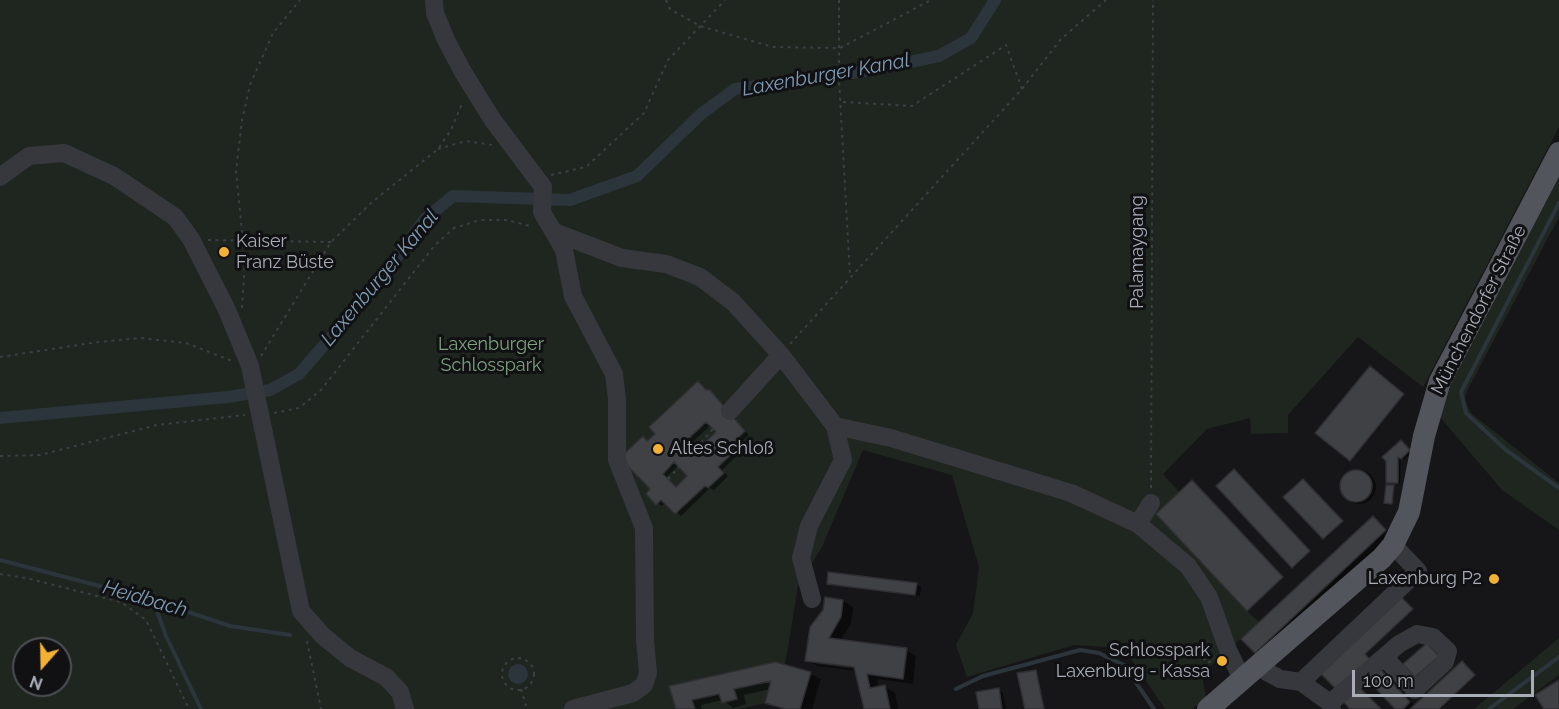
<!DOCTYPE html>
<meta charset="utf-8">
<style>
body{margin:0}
#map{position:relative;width:1559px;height:709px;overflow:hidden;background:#161618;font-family:Raleway,sans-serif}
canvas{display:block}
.north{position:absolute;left:12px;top:637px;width:60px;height:60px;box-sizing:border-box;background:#111113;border:2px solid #4d4f55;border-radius:50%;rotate:200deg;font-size:16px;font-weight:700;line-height:24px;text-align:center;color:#a8adb8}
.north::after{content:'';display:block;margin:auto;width:21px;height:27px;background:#f2b134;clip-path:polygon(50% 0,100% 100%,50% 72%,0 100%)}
.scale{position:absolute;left:1352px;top:670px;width:182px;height:27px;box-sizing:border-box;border:3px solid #a8adb8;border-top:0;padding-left:8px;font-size:18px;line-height:21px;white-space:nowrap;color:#a8adb8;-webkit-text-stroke:4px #111113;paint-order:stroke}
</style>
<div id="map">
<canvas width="1559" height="709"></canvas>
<div class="north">N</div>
<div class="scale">100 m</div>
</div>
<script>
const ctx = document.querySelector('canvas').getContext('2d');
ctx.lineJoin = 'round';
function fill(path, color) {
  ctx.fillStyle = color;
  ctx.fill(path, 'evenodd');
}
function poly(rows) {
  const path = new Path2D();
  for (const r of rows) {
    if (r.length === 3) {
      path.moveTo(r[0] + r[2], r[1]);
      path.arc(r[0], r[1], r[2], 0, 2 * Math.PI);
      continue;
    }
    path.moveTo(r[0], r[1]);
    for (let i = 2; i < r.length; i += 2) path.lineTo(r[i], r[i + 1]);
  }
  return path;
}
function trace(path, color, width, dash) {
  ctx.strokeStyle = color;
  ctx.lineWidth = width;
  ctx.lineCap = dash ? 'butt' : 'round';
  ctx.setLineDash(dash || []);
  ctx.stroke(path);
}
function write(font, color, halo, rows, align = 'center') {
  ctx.font = font + ' Raleway,sans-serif';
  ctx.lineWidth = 6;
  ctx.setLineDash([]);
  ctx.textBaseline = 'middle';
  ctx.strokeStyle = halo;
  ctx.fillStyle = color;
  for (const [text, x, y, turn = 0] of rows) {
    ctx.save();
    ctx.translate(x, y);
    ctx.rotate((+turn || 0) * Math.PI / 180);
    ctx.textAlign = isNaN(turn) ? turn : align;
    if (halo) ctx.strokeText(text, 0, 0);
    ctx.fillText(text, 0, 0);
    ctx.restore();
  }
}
const green = poly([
 [0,0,1559,0,1559,127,1423,387,1358,337,1288,415,1288,433,1251,434,1250,418,1207,429,1163,474,1179,492,1247,611,1259,622,1202,674,1206,698,1192,709,1165,709,1127,653,1107,647,1074,645,967,677,956,645,973,613,979,567,952,475,863,450,822,547,798,586,785,665,775,662,669,686,676,709,0,709],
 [24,649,60,649,60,685,24,685],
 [1559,175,1559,217,1467,391,1465,400,1471,413,1559,483,1559,530,1502,490,1439,416,1453,375],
 [1559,638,1559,675,1513,709,1474,709],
 [771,681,765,703,739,709,695,709,692,700,719,694,722,703,737,699,734,689]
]);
const water = poly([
 [518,674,10]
]);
const shadow = poly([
 [1370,368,1404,396,1351,461,1317,433],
 [698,383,715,395,749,435,740,443,745,448,722,470,728,476,714,490,710,488,681,516,666,502,662,506,657,503,643,438,649,441,657,434],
 [711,425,718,432,694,455,686,448],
 [679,465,690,476,677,488,666,477],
 [1404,443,1412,452,1404,460,1401,458,1400,484,1390,483,1387,482],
 [1359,487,17],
 [1234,471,1310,552,1294,568,1218,486],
 [1303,481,1343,522,1325,539,1285,497],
 [1193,483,1283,578,1249,610,1158,514],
 [1373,517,1392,534,1262,656,1256,652],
 [828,583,916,584,921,587,920,596],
 [1402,598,1413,610,1365,655,1339,690],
 [843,601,853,607,851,624,840,641,906,650,916,656,913,684,877,679,879,688,885,687,895,693,898,709,866,709,857,671,817,666,807,660],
 [816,661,862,667,862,670,816,664],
 [1462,663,1475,676,1441,709,1397,709,1380,671,1416,706],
 [810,674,821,679,812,709,777,708,767,702,771,689,744,695,746,704,733,708,723,700,701,705,702,709,678,709,671,687],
 [999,690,1003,693,1006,709,980,709]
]);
const stream = poly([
 [1559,203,1461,392,1466,413,1506,450,1559,488],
 [0,560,153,600,230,626,290,635],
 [153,600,166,636,201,709],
 [956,689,983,676,1080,650,1099,653,1124,665,1154,709],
 [1489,709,1559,657]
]);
const canal = poly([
 [0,418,228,397,270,390,299,374,373,289,425,219,453,196,570,200,637,176,701,114,735,89,866,71,939,56,971,38,995,0]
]);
const building = poly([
 [1370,366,1404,394,1350,461,1315,433,1370,366],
 [698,381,706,390,710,390,745,431,736,440,741,445,718,467,724,473,708,488,705,486,675,514,661,500,656,505,646,494,650,489,620,458,643,436,647,441,655,434,649,427,698,381],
 [706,422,716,432,692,455,683,444,706,422],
 [674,462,687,476,676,487,663,474,674,462],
 [1401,440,1410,450,1401,459,1398,457,1398,483,1386,483,1386,461,1382,457,1401,440],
 [1234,469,1310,551,1292,568,1216,486,1234,469],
 [1356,486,16],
 [1303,479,1343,521,1323,539,1283,497,1303,479],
 [1192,480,1283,577,1247,611,1156,514,1192,480],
 [1386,485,1394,485,1392,504,1384,503,1386,485],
 [1373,516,1386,530,1255,653,1241,639,1373,516],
 [828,572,917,583,915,595,827,584,828,572],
 [825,597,843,600,841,617,829,638,907,648,903,679,867,674,870,688,885,685,890,709,864,709,854,667,805,661,810,627,823,610,825,597],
 [1401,597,1413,609,1365,654,1370,660,1338,691,1320,673,1401,597],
 [1427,643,1439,656,1415,677,1403,664,1427,643],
 [1462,661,1475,675,1439,709,1410,709,1462,661],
 [775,662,811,672,800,709,785,709,765,703,771,681,734,689,737,699,722,703,719,694,692,700,695,709,676,709,669,686,775,662],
 [1380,669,1410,702,1403,709,1395,709,1368,680,1380,669],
 [1036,670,1044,709,1025,709,1017,673,1036,670],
 [1559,680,1559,709,1544,709,1535,695,1559,680],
 [1357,685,1381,709,1350,709,1342,700,1357,685],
 [999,688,1002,709,979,709,976,692,999,688]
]);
const path = poly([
 [666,0,670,9,700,26,773,47,840,48,931,0],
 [839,0,839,79,850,276],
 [843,102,912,106,1006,45,1022,89],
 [438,149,466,141,493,145],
 [551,175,586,167,644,113,668,60,725,0],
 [208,240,331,242],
 [242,308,245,261,236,171,242,120,250,85,273,33,300,0],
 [790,344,1022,89,1061,39,1106,0],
 [261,356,331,242,371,203,438,149,451,130,463,101],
 [0,357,98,342,141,338,186,343,232,361],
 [274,413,299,408,321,390,435,245,454,228,480,220,507,220,533,227],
 [691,454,713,429],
 [0,456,40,455,157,425,245,415],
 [668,479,679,467],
 [1151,488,1153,0],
 [0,574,26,578,121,602,146,620,189,709],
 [307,641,321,709],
 [1203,658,1208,663,1215,658],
 [518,674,16],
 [521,689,527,709]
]);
const minor = poly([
 [434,0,435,13,446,40,463,72,492,119,543,187,542,212,564,250,573,296,614,374,617,399,617,460,644,528,645,640,648,673,644,685,633,693,573,709],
 [0,177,29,156,64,153,114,176,175,217,191,239,227,310,250,366,301,611,322,635,350,658,386,677,400,692,405,709],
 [554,232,622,258,666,264,700,277,733,302,781,355,835,426,891,438,1071,493,1138,524,1188,566,1209,597,1228,650,1243,681],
 [730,411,781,355],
 [1138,524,1151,503],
 [812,599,801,558,809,526,843,460,835,426],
 [1258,667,1280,679,1301,682,1418,571,1393,545],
 [1301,682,1330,703,1332,709],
 [1330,703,1355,682,1384,657,1399,644,1417,634,1433,637,1448,651,1445,662,1415,690,1384,657]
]);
const major = poly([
 [1208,709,1382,558,1393,545,1409,512,1424,436,1440,381,1559,153]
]);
const markers = [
 [224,252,6,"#f2b134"],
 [658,449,6,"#f2b134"],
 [1494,579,6,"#f2b134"],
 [1222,661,6,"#f2b134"]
];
const poiNames = [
 ["Kaiser",236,242],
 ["Franz Büste",236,263],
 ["Altes Schloß",670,449],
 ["Laxenburg P2",1482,579,"right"],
 ["Schlosspark",1210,651,"right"],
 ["Laxenburg - Kassa",1210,672,"right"]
];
const streetNames = [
 ["Palamaygang",1138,252,-90],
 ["Münchendorfer Straße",1479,310,-63]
];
const parkNames = [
 ["Laxenburger",491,345],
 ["Schlosspark",491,366]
];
const waterNames = [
 ["Laxenburger Kanal",826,75,-10],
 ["Laxenburger Kanal",380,278,-50],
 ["Heidbach",145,599,16]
];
fill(green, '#1e261f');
fill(water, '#2c353c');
fill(shadow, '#0007');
trace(stream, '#2c353c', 4);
trace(canal, '#2c353c', 12);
fill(building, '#404145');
trace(building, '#303034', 1.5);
trace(path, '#3d3f44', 2, [3, 4.5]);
trace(minor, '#37383d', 18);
trace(major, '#53555c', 22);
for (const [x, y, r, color] of markers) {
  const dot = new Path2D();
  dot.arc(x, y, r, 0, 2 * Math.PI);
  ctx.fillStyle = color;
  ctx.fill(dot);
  trace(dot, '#111113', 2);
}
write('18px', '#a8adb8', '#111113', poiNames, 'left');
write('18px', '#a8adb8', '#111113', streetNames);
write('18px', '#7fa381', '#111113', parkNames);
write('italic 20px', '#7f9bb3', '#111113', waterNames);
</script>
